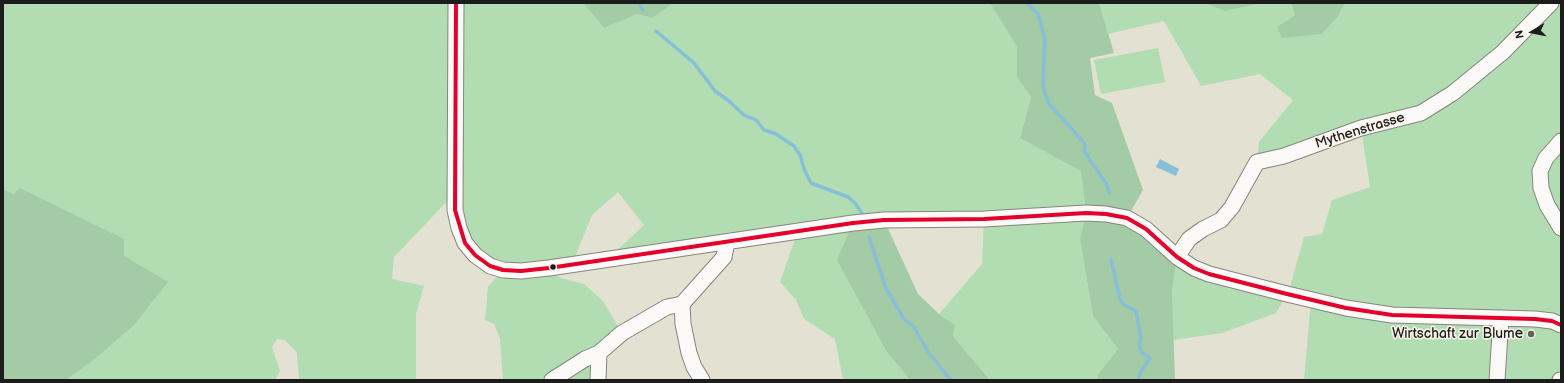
<!DOCTYPE html>
<style>
body{margin:0}
#map{position:relative;width:1564px;height:383px;overflow:hidden;background:#e3e1d2;font-family:"Balsamiq Sans",sans-serif}
canvas{display:block}
.frame{position:absolute;inset:0;border:4px solid #1c1c1c;pointer-events:none}
.north{position:absolute;left:1512px;top:12px;width:40px;height:40px;-webkit-text-stroke:3px #f7f3e8;paint-order:stroke;rotate:260deg;font-size:11px;font-weight:700;line-height:16px;text-align:center;color:#1c1c1c}
.north::after{content:'';display:block;margin:auto;width:14px;height:18px;background:#1c1c1c;clip-path:polygon(50% 0,100% 100%,50% 72%,0 100%)}
</style>
<div id="map">
<canvas width="1564" height="383"></canvas>
<div class="frame"></div>
<div class="north">N</div>
</div>
<script>
const ctx = document.querySelector('canvas').getContext('2d');
ctx.lineJoin = 'round';
function fill(path, color) {
  ctx.fillStyle = color;
  ctx.fill(path, 'evenodd');
}
function poly(rows) {
  const path = new Path2D();
  for (const r of rows) {
    path.moveTo(r[0], r[1]);
    for (let i = 2; i < r.length; i += 2) path.lineTo(r[i], r[i + 1]);
  }
  return path;
}
function trace(path, color, width, dash) {
  ctx.strokeStyle = color;
  ctx.lineWidth = width;
  ctx.lineCap = dash ? 'butt' : 'round';
  ctx.setLineDash(dash || []);
  ctx.stroke(path);
}
function write(font, color, halo, rows, align = 'center') {
  ctx.font = font + ' "Balsamiq Sans",sans-serif';
  ctx.lineWidth = 3;
  ctx.setLineDash([]);
  ctx.textBaseline = 'middle';
  ctx.strokeStyle = halo;
  ctx.fillStyle = color;
  for (const [text, x, y, turn = 0] of rows) {
    ctx.save();
    ctx.translate(x, y);
    ctx.rotate((+turn || 0) * Math.PI / 180);
    ctx.textAlign = isNaN(turn) ? turn : align;
    if (halo) ctx.strokeText(text, 0, 0);
    ctx.fillText(text, 0, 0);
    ctx.restore();
  }
}
const green = poly([
 [3,3,583,3,604,28,638,14,652,18,674,3,990,3,1017,47,1017,77,1031,97,1020,138,1081,170,1086,213,1080,239,1093,316,1118,349,1098,374,1098,380,990,380,953,336,954,325,939,314,982,264,984,219,884,220,887,352,910,380,843,380,835,339,804,319,796,300,780,282,798,231,608,259,644,225,618,192,592,215,572,264,552,273,561,278,584,284,603,301,622,333,607,345,598,380,503,380,500,339,494,324,485,320,488,287,503,270,475,255,454,194,394,257,392,279,424,286,416,314,416,380,299,380,297,353,285,340,277,339,272,347,280,371,275,380,66,380,91,362,14,194,3,189],
 [1099,3,1204,3,1225,11,1262,3,1291,3,1295,15,1338,16,1345,3,1561,3,1561,380,1304,380,1311,300,1288,294,1304,237,1322,234,1332,200,1370,187,1361,128,1257,162,1259,142,1293,100,1260,74,1201,86,1164,21,1108,34],
 [1158,48,1165,82,1101,94,1094,60],
 [1177,257,1287,294,1276,313,1222,333,1173,340,1172,292]
]);
const forest = poly([
 [583,3,674,3,652,18,638,14,604,28],
 [990,3,1099,3,1114,53,1090,58,1095,95,1112,103,1143,190,1127,218,1177,257,1172,292,1175,380,1098,380,1098,374,1118,349,1093,316,1080,239,1086,213,1081,171,1020,138,1031,97,1017,77,1017,47],
 [1204,3,1262,3,1225,11],
 [1291,3,1345,3,1338,16,1322,34,1282,38,1277,27,1295,15],
 [20,188,124,239,124,256,168,282,133,326,91,362,66,380,3,380,3,189,14,194],
 [884,220,918,294,939,314,955,325,953,336,990,380,910,380,887,352,837,260,853,223]
]);
const water = poly([
 [1160,159,1179,169,1176,176,1156,167]
]);
const stream = poly([
 [639,3,643,10],
 [1027,3,1038,14,1045,39,1043,87,1049,104,1085,144,1084,151,1107,185,1109,193],
 [656,31,694,63,715,91,729,101,744,115,756,120,764,130,776,134,794,146,800,155,804,169,811,183,848,197,855,203,863,215],
 [869,237,886,288,904,319,914,327,928,352,951,380],
 [1111,259,1120,299,1124,305,1136,311,1141,338,1139,345,1142,353,1150,358,1140,373,1139,380]
]);
const minor = poly([
 [456,3,455,210,459,228,465,243,475,255,490,266,503,270,521,271,549,268,853,223,884,220,984,219,1086,213,1106,214,1127,218,1146,229,1177,257,1194,268,1209,274,1287,294,1346,308,1392,315,1535,319,1552,321,1561,325],
 [1561,141,1546,158,1540,171,1541,188,1547,205,1561,228],
 [1177,257,1189,239,1203,229,1221,220,1232,207,1257,162,1284,156,1361,128,1421,113,1453,93,1503,52,1551,3],
 [682,304,683,324,689,353,694,367,702,380],
 [552,380,585,359,599,353],
 [598,380,599,353,622,333,667,307,682,304,724,257,727,242],
 [1497,380,1501,318],
 [1560,380,1561,380]
]);
const bus1 = poly([
 [456,3,455,210,465,243,475,255,490,266,503,270,521,271,549,268,853,223,884,220,984,219,1086,213,1106,214,1127,218,1146,229,1177,257,1194,268,1209,274,1287,294,1346,308,1392,315,1535,319,1552,321,1561,325]
]);
const markers = [
 [553,267,3.5,"#1c1c1c"],
 [1531,334,4,"#62615c"]
];
const streetNames = [
 ["Mythenstrasse",1360,131,-17]
];
const poiNames = [
 ["Wirtschaft zur Blume",1523,334]
];
fill(green, '#b2ddb2');
fill(forest, '#a3cba5');
fill(water, '#88bfd8');
trace(stream, '#88bfd8', 3.5);
trace(minor, '#86857d', 17);
trace(minor, '#fbfaf8', 15);
trace(bus1, '#e4002b', 4);
for (const [x, y, r, color] of markers) {
  const dot = new Path2D();
  dot.arc(x, y, r, 0, 2 * Math.PI);
  ctx.fillStyle = color;
  ctx.fill(dot);
  trace(dot, '#f7f3e8', 1.5);
}
write('14px', '#1c1c1c', '#f7f3e8', streetNames);
write('14px', '#1c1c1c', '#f7f3e8', poiNames, 'right');
</script>
